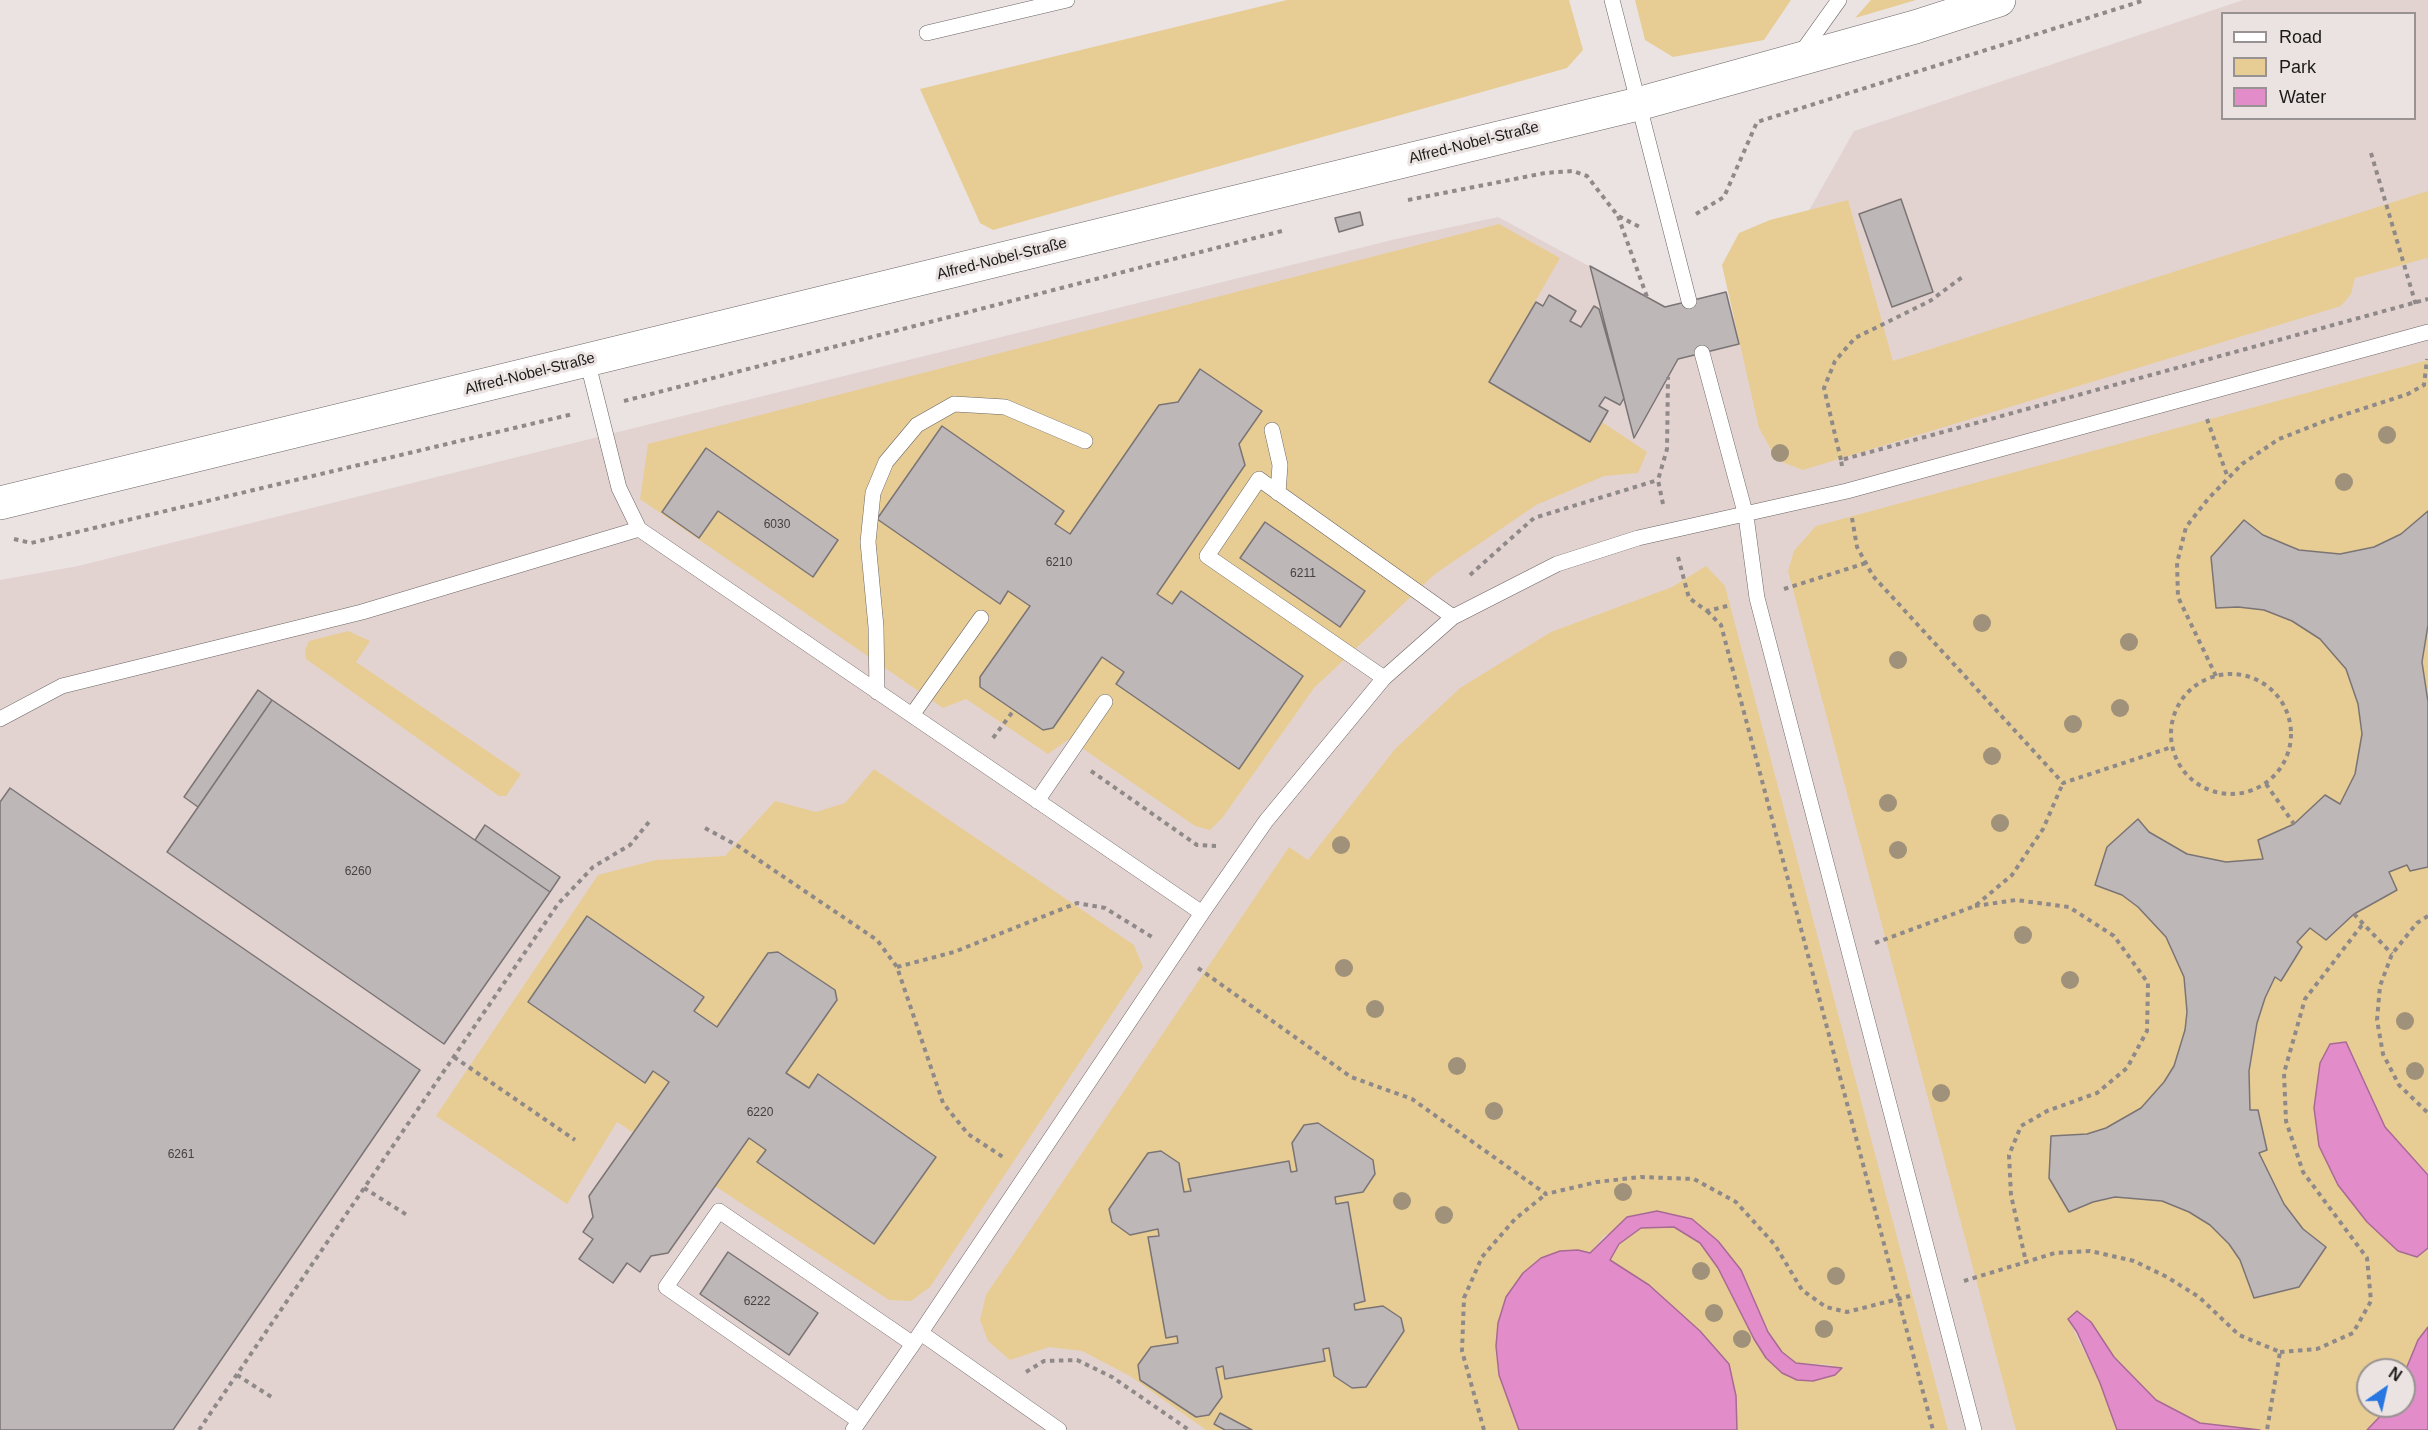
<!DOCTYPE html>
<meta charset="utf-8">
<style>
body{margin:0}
#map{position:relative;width:2428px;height:1430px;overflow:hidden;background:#ebe3e2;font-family:Helvetica,sans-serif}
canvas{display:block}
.legend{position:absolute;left:2221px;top:12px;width:195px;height:108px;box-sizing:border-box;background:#ebe3e2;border:2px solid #989392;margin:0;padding:8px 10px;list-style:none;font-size:18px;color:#1c1a19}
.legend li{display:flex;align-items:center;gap:12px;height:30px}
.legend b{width:30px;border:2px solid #989392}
.north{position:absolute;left:2356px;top:1358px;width:60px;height:60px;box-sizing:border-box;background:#ebe3e2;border:2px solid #989392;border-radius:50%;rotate:34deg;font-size:16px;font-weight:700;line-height:24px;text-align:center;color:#1c1a19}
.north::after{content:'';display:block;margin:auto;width:21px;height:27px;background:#2776e1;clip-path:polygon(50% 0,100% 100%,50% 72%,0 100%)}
</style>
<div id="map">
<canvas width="2428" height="1430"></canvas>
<ul class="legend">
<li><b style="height:8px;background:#fff"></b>Road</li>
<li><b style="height:16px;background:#e7cd94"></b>Park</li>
<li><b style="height:16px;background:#e28cc9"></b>Water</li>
</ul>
<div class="north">N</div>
</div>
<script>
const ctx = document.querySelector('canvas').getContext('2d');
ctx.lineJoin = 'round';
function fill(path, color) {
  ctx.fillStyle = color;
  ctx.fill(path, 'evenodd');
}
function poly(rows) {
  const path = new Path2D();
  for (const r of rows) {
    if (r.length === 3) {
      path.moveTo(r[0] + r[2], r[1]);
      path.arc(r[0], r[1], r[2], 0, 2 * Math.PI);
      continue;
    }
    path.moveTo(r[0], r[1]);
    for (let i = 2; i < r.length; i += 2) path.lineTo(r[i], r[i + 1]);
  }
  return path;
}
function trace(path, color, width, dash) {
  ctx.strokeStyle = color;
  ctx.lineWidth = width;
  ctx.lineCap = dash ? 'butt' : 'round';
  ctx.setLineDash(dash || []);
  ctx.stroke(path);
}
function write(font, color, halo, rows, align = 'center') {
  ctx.font = font + ' Helvetica,sans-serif';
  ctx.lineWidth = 6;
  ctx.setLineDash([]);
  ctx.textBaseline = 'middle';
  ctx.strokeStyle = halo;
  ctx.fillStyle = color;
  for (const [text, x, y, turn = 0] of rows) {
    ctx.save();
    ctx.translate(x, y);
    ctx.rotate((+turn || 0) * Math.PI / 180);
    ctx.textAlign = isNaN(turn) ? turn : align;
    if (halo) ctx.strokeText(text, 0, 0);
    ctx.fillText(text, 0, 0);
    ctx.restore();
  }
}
const built = poly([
 [2243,0,2428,0,2428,1430,0,1430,0,580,78,566,1396,239,1498,217,1665,307,1732,318,1751,313,1854,131],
 [2222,14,2414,14,2414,118,2222,118],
 [2368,1370,2404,1370,2404,1406,2368,1406]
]);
const green = poly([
 [1287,0,1569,0,1583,50,1567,68,993,230,980,223,920,89],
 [1635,0,1791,0,1764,40,1673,57,1645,40],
 [1871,0,1916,0,1855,18],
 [2428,191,2428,262,2427,258,2355,278,2351,294,2341,306,1803,470,1777,460,1759,428,1722,265,1739,233,1770,220,1848,200,1893,361],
 [1499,224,1560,258,1489,382,1589,442,1602,422,1647,452,1638,473,1604,476,1536,505,1435,574,1314,688,1223,817,1210,830,1195,826,1069,739,1048,754,966,699,943,708,640,499,648,444],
 [2428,360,2428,1175,2385,1127,2346,1042,2314,1108,2319,1146,2338,1185,2417,1257,2428,1248,2428,1327,2418,1340,2404,1374,2404,1370,2368,1370,2368,1406,2390,1406,2372,1428,2367,1430,2260,1430,2200,1423,2156,1400,2114,1357,2068,1319,2100,1383,2116,1430,2016,1430,1788,571,1794,551,1816,526],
 [1706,566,1725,586,1948,1430,1737,1430,1736,1396,1728,1364,1700,1331,1649,1285,1609,1260,1619,1244,1641,1228,1674,1226,1700,1243,1718,1268,1754,1339,1766,1358,1782,1373,1835,1365,1796,1363,1782,1352,1768,1332,1741,1270,1657,1211,1604,1236,1590,1253,1578,1250,1496,1346,1499,1375,1519,1430,1206,1430,1130,1376,1082,1351,1049,1347,1010,1360,988,1341,980,1320,986,1295,1289,847,1308,860,1395,749,1460,688,1551,632,1672,587],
 [348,631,370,641,356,662,521,774,506,796,499,796,306,659,305,650,309,641],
 [874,769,1134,945,1143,967,930,1287,911,1301,889,1300,617,1122,567,1204,436,1116,598,875,656,860,725,856,775,801,816,812,845,803]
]);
const water = poly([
 [2346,1042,2385,1127,2428,1175,2428,1248,2417,1257,2398,1251,2367,1222,2338,1185,2319,1146,2314,1108,2320,1063,2330,1044,2346,1042],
 [1657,1211,1692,1219,1718,1241,1741,1270,1768,1332,1782,1352,1796,1363,1842,1368,1835,1375,1813,1381,1797,1380,1782,1373,1766,1358,1754,1339,1718,1268,1700,1243,1674,1227,1641,1228,1619,1244,1610,1260,1649,1285,1700,1331,1729,1364,1736,1396,1737,1430,1519,1430,1499,1375,1496,1346,1498,1323,1506,1297,1523,1273,1541,1258,1560,1251,1578,1250,1590,1253,1627,1217,1657,1211],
 [2077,1311,2091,1322,2114,1357,2156,1400,2200,1423,2260,1430,2117,1430,2100,1383,2077,1332,2068,1319,2077,1311],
 [2428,1327,2428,1430,2367,1430,2390,1406,2404,1406,2404,1374,2418,1340,2428,1327]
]);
const building = poly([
 [1901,199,1933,292,1892,307,1859,214,1901,199],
 [1360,212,1363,225,1339,232,1335,218,1360,212],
 [1590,266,1665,307,1726,292,1739,344,1678,359,1634,438,1590,266],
 [1549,295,1576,311,1570,321,1581,327,1594,306,1599,309,1624,398,1620,405,1605,397,1599,406,1608,411,1590,442,1489,382,1536,302,1543,306,1549,295],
 [1200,369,1262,411,1239,444,1245,465,1157,594,1172,604,1181,591,1303,676,1239,769,1116,684,1124,672,1102,657,1053,728,1043,730,980,687,980,677,1030,606,1008,591,1000,604,877,519,942,426,1064,511,1055,524,1070,534,1159,405,1178,402,1200,369],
 [706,448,838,540,813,577,718,511,699,538,662,512,706,448],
 [2428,511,2428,625,2422,662,2428,702,2428,867,2410,871,2407,865,2389,872,2397,890,2354,914,2326,940,2310,928,2297,942,2302,947,2281,981,2275,977,2265,998,2257,1023,2249,1071,2250,1110,2258,1110,2267,1150,2259,1153,2284,1204,2303,1229,2326,1247,2299,1287,2254,1298,2240,1260,2229,1244,2210,1225,2189,1212,2162,1201,2115,1197,2093,1202,2069,1212,2049,1178,2051,1136,2087,1134,2106,1128,2141,1108,2164,1082,2174,1066,2185,1030,2187,1012,2184,977,2166,937,2138,907,2122,895,2095,885,2107,847,2138,819,2149,832,2187,854,2226,862,2263,859,2258,840,2294,824,2325,795,2340,804,2355,774,2362,734,2358,704,2346,669,2320,639,2292,621,2264,610,2238,607,2216,608,2211,557,2244,520,2263,535,2299,550,2340,554,2374,547,2401,534,2428,511],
 [1265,522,1365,591,1340,627,1240,558,1265,522],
 [258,690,272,700,198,807,184,797,258,690],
 [272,700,550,892,444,1044,167,852,272,700],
 [10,788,420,1070,173,1430,0,1430,0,802,10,788],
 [485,825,560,877,550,892,475,840,485,825],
 [587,916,704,997,694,1011,717,1027,768,953,778,952,835,990,837,1000,786,1073,809,1088,818,1074,936,1157,874,1244,757,1162,766,1150,749,1138,668,1253,651,1256,640,1272,627,1263,613,1283,579,1259,593,1239,583,1232,593,1217,589,1196,669,1082,653,1071,645,1083,528,1002,587,916],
 [1318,1123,1373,1160,1375,1174,1363,1192,1335,1197,1336,1204,1348,1202,1365,1301,1354,1304,1355,1310,1383,1306,1401,1318,1404,1331,1366,1387,1352,1388,1334,1376,1329,1348,1323,1349,1325,1361,1225,1379,1223,1366,1216,1368,1222,1397,1209,1415,1196,1417,1140,1380,1138,1365,1151,1347,1178,1343,1177,1336,1166,1338,1148,1237,1159,1236,1158,1229,1130,1235,1112,1222,1109,1209,1148,1153,1161,1151,1179,1163,1184,1192,1191,1191,1188,1179,1289,1161,1291,1172,1297,1171,1292,1143,1304,1125,1318,1123],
 [728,1252,818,1313,789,1355,700,1294,728,1252],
 [1220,1413,1252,1430,1225,1430,1214,1424,1220,1413]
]);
const path = poly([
 [2371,153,2416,305],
 [1408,200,1545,173,1573,171,1587,176,1618,216,1642,228],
 [1696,214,1724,197,1757,122,2145,0],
 [1618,216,1647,297],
 [624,401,1282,231],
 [2207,419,2228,478],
 [1841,460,1824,388,1835,361,1855,338,1930,301,1965,275],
 [1842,466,1841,460,2428,299],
 [1663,504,1658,480,1667,449,1668,377],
 [1852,518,1857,547,1873,576,2063,783,2172,747],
 [14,539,31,543,573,414],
 [1678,557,1689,598,1707,611,1731,605],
 [1470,575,1534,518,1658,480],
 [1784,589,1866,563],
 [1707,611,1721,625,1933,1430],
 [2231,734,60],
 [2216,676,2178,597,2177,563,2186,527,2208,499,2242,464,2279,439,2325,421,2408,394,2424,385,2427,359],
 [993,738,1014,710],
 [1091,771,1197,845,1216,846],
 [2266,784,2294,824],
 [705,828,738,846,877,940,897,967,943,1103,968,1134,1006,1159],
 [1975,906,2016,900,2069,907,2114,936,2148,983,2147,1031,2127,1068,2097,1093,2047,1111,2021,1126,2009,1155,2011,1195,2026,1262],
 [2354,914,2392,954],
 [2428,916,2417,923,2392,954,2380,986,2377,1020,2383,1054,2399,1085,2428,1113],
 [1875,943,1975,906,2012,875,2043,829,2063,783],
 [897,967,954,952,1077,903,1105,908,1152,937],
 [1198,968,1351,1077,1412,1099,1546,1194,1597,1182,1641,1177,1694,1179,1736,1202,1775,1245,1802,1290,1826,1307,1847,1312,1910,1296],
 [454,1057,575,1140],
 [364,1188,407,1215],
 [1964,1281,2055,1253,2090,1251,2134,1261,2167,1277,2199,1297,2239,1335,2280,1352,2267,1430],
 [2280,1352,2317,1349,2353,1333,2371,1301,2367,1258,2303,1172,2286,1121,2284,1073,2305,999,2362,925],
 [1026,1372,1044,1361,1077,1360,1112,1377,1189,1430],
 [237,1375,273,1398],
 [199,1430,558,904,593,867,630,845,649,822],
 [1484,1430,1462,1351,1464,1298,1482,1257,1515,1219,1546,1194]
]);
const lane = poly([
 [1612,0,1689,301],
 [927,33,1067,0],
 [1799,56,1839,0],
 [1702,353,1746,516,1757,598,1974,1430],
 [587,360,619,488,639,529],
 [1272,430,1280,465,1278,493],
 [1384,678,1207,556,1259,479,1453,617],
 [877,692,876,627,868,542,873,493,886,462,917,425,954,404,1005,407,1085,441],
 [912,715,981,618],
 [0,719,62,686,362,612,639,529,1202,913,913,1344,853,1430],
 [1037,801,1105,702],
 [1202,913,1266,821,1384,678,1453,617,1557,564,1638,538,1847,491,2428,332],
 [921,1333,1059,1430],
 [859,1421,666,1287,719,1211,913,1344]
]);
const secondary = poly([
 [0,503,1638,104,1915,27,1999,0]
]);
const trees = [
 [2387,435],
 [1780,453],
 [2344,482],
 [1982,623],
 [2129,642],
 [1898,660],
 [2120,708],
 [2073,724],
 [1992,756],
 [1888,803],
 [2000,823],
 [1341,845],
 [1898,850],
 [2023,935],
 [1344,968],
 [2070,980],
 [1375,1009],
 [2405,1021],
 [1457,1066],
 [2415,1071],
 [1941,1093],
 [1494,1111],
 [1623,1192],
 [1402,1201],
 [1444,1215],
 [1701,1271],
 [1836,1276],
 [1714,1313],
 [1824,1329],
 [1742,1339]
];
const numberNames = [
 ["6030",777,525],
 ["6210",1059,563],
 ["6211",1303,574],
 ["6260",358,872],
 ["6220",760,1113],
 ["6261",181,1155],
 ["6222",757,1302]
];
const streetNames = [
 ["Alfred-Nobel-Straße",1474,143,-14],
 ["Alfred-Nobel-Straße",1002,259,-14],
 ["Alfred-Nobel-Straße",530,374,-14]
];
fill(built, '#e3d3d0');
fill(green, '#e7cd94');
fill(water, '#e28cc9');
trace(water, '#a76a94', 1.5);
fill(building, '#beb7b8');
trace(building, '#7b7475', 1.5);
trace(lane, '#6b6564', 16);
trace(secondary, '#6b6564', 34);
trace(path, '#8f8a89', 4, [4.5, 4.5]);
trace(lane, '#fff', 15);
trace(secondary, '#fff', 33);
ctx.fillStyle = '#9f917a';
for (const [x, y] of trees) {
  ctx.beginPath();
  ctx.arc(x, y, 9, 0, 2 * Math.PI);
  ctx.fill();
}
write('12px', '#444141', null, numberNames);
write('15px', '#1c1a19', '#ebe3e2', streetNames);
</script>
